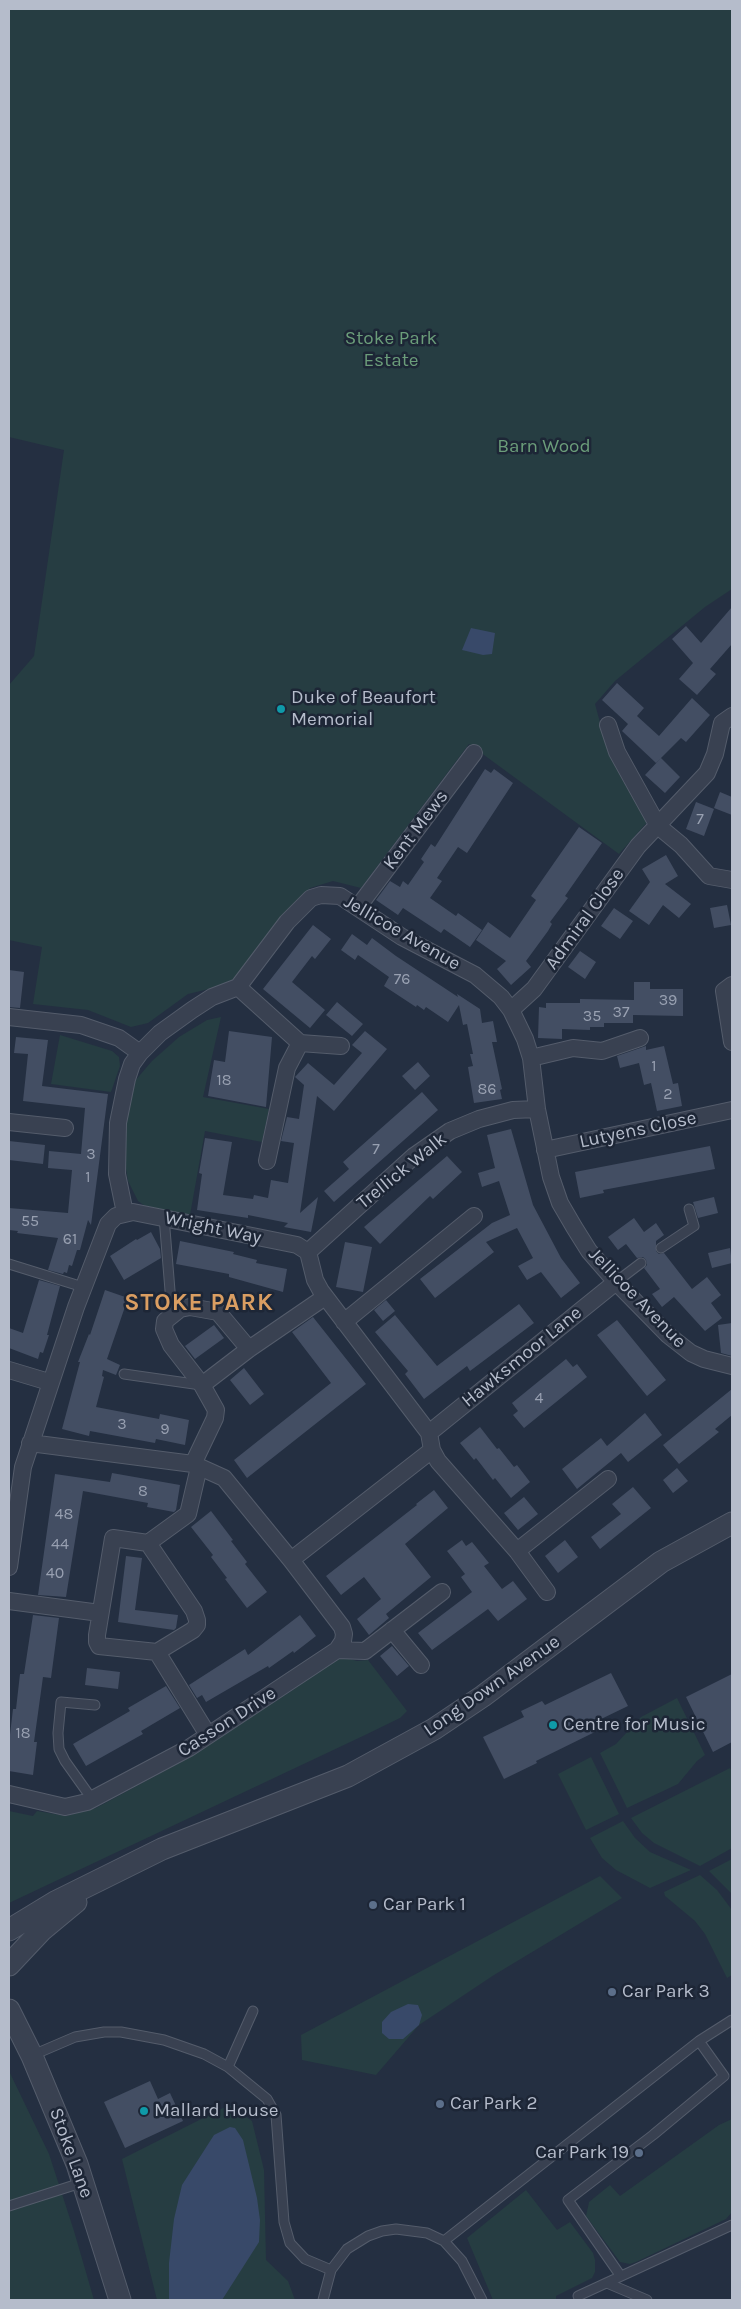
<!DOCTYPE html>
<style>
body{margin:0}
#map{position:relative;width:741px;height:2309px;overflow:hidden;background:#242f41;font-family:Karla,sans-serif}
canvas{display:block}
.frame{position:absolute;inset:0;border:10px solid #b5bccb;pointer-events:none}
</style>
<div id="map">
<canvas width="741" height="2309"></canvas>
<div class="frame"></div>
</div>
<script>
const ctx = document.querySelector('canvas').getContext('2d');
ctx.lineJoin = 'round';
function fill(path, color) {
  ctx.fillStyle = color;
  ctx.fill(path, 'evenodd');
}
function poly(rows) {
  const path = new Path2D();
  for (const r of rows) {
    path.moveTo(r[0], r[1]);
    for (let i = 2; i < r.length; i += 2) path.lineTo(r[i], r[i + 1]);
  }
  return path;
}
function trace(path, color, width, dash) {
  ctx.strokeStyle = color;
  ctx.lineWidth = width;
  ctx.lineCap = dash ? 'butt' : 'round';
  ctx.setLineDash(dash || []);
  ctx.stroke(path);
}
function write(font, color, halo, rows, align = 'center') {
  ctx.font = font + ' Karla,sans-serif';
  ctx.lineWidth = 5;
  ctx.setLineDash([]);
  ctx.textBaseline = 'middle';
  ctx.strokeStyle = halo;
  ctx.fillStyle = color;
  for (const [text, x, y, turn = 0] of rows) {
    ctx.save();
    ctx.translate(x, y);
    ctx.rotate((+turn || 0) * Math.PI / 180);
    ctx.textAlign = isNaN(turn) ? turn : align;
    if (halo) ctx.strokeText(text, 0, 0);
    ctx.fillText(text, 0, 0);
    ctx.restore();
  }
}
const green = poly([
 [9,9,732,9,732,589,705,607,615,681,595,704,601,726,650,819,619,854,469,744,361,888,333,881,310,888,249,965,232,980,213,988,188,994,148,1023,131,1027,88,1010,33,1004,42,947,9,940,9,685,34,656,64,450,9,437],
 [221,1017,203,1097,269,1109,262,1142,205,1131,190,1215,145,1206,138,1201,128,1181,124,1157,125,1111,134,1082,152,1061,179,1037,207,1020],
 [60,1035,112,1051,119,1057,120,1066,111,1092,51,1084],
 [339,1656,357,1661,368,1660,407,1711,400,1718,363,1736,9,1903,9,1811,33,1816,37,1811,66,1816,96,1808,181,1762,293,1690],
 [677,1698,705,1755,697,1761,678,1784,627,1808,600,1753,616,1744,641,1717],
 [591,1757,619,1814,586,1830,558,1774],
 [730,1768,732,1772,732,1848,700,1866,654,1843,642,1833,631,1818],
 [623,1821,635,1838,650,1852,691,1870,650,1888,616,1870,602,1858,590,1838],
 [732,1859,732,1894,709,1871],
 [700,1875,717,1890,732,1910,732,1975,727,1978,705,1934,695,1921,665,1896,664,1892],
 [600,1876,622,1898,494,1975,419,2025,376,2075,302,2060,301,2035],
 [9,2071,49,2154,74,2231,94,2300,9,2300],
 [229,2105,252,2121,264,2170,266,2260,288,2281,295,2300,157,2300,122,2159],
 [732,2119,732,2212,726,2219,636,2262,630,2264,620,2262,586,2216,589,2202,610,2185,620,2196,719,2125],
 [526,2190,557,2230,570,2222,593,2253,595,2260,595,2272,592,2278,556,2296,556,2300,500,2300,499,2299,493,2300,467,2238]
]);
const water = poly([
 [471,628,495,633,492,654,483,655,462,650],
 [408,2004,418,2005,422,2015,419,2025,403,2039,389,2039,382,2033,382,2022,391,2012],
 [230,2127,235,2128,243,2140,257,2198,260,2220,259,2242,222,2300,169,2300,169,2263,174,2219,182,2185,214,2135]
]);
const building = poly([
 [732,607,732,644,710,669,716,674,697,695,679,679,693,663,672,639,686,626,701,643],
 [617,683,644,708,637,716,659,736,692,698,710,715,686,742,681,738,656,763,622,731,628,724,602,700],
 [661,758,680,777,665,793,645,775],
 [485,769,491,773,494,769,513,783,467,853,458,847,437,878,442,881,430,898,456,916,458,913,482,930,470,947,444,929,441,933,403,908,398,915,376,900,390,881,400,887,403,881,408,885,424,862,421,859,431,844,435,847],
 [720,792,732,797,732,815,714,808],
 [696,802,714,809,704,836,686,829],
 [579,827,602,843,565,896,568,898,550,922,552,924,548,931,526,961,531,967,511,985,497,969,506,961,476,940,488,922,510,938,536,900,531,896],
 [666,855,678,876,665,884,691,904,679,918,663,905,649,925,629,911,650,882,642,869],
 [727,905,731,925,714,928,710,908],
 [614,908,633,921,620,939,601,926],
 [313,925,331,939,315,959,312,956,292,982,325,1010,310,1028,263,989],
 [352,934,367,945,372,938,396,956,458,997,457,994,480,1009,482,1023,493,1021,497,1042,492,1042,502,1089,500,1090,502,1099,474,1103,468,1067,473,1066,470,1054,473,1054,467,1024,463,1025,459,1005,448,1022,426,1007,424,1010,417,1005,416,1007,384,986,389,977,358,955,355,960,341,950],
 [580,951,596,962,585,979,568,967],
 [9,970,24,972,20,1008,9,1007],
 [634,982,650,982,650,989,683,989,683,1016,633,1015,633,1023,604,1023,604,1027,590,1027,590,1030,562,1029,562,1039,538,1038,539,1007,546,1008,546,1003,580,1003,580,999,634,1000],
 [337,1002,363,1024,352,1036,326,1015],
 [229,1031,272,1037,266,1107,208,1096,214,1060,225,1062],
 [365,1031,387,1049,334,1111,317,1096,300,1213,318,1197,311,1232,284,1227,288,1223,248,1215,248,1218,197,1210,202,1174,199,1173,205,1138,232,1142,223,1195,253,1199,254,1195,268,1198,271,1180,288,1183,294,1143,281,1141,287,1117,299,1119,304,1085,295,1077,308,1063,334,1085,362,1053,352,1045],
 [16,1037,48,1040,42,1086,108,1094,91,1225,88,1220,80,1250,77,1250,72,1266,69,1265,67,1273,64,1272,63,1274,48,1270,58,1238,17,1233,18,1231,9,1230,9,1208,68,1213,72,1170,48,1168,49,1151,81,1154,85,1108,23,1101,28,1054,14,1053],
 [646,1046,646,1050,664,1046,673,1084,678,1083,682,1106,657,1111,651,1083,644,1085,639,1063,620,1068,617,1056],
 [418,1062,430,1076,415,1090,402,1076],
 [422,1092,438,1110,334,1202,324,1191,349,1169,343,1162],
 [511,1129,533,1205,561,1258,580,1283,561,1298,541,1272,527,1280,518,1266,533,1258,517,1228,486,1242,494,1252,435,1298,420,1279,492,1223,510,1215,499,1181,482,1187,478,1173,495,1168,487,1135],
 [9,1141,45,1145,43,1164,9,1160],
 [710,1146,715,1169,603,1190,604,1193,580,1198,575,1172],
 [447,1156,462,1172,433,1199,430,1196,380,1244,364,1227],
 [714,1197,718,1213,698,1218,693,1202],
 [634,1218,644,1232,656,1223,664,1235,656,1241,656,1251,659,1254,664,1253,692,1289,707,1277,721,1295,711,1303,722,1318,705,1331,674,1297,662,1307,652,1294,660,1289,644,1268,647,1265,646,1260,643,1257,637,1258,626,1244,618,1250,608,1237],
 [151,1232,160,1249,161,1258,124,1280,110,1256,136,1239,137,1240],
 [180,1241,234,1252,233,1254,257,1260,256,1263,287,1269,283,1292,229,1277,229,1274,176,1264],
 [345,1242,372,1247,363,1292,336,1287],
 [730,1248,732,1263,712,1268,708,1253],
 [39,1280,60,1286,47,1335,49,1335,43,1353,40,1352,38,1359,9,1348,9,1328,23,1333],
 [105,1290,128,1298,107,1359,120,1365,116,1375,103,1370,102,1376,104,1377,96,1407,159,1419,160,1414,189,1420,185,1445,156,1439,155,1443,90,1431,89,1436,62,1429,80,1362,78,1362,89,1334,90,1335],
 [386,1300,395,1311,383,1321,374,1310],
 [519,1304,534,1323,470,1371,467,1366,424,1399,405,1374,408,1371,375,1332,395,1315,437,1366],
 [313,1317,366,1384,247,1478,234,1460,331,1383,292,1332],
 [617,1320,666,1380,647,1396,597,1335],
 [732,1323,732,1356,721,1353,718,1325],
 [214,1325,224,1338,195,1359,185,1346],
 [566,1359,573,1367,577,1364,587,1377,524,1428,513,1415,518,1411,512,1403],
 [244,1368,264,1394,250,1405,230,1380],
 [732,1389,732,1415,715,1429,719,1432,679,1464,663,1445],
 [645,1413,662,1435,628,1462,621,1453,577,1489,562,1469,601,1438,607,1446],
 [480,1427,497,1449,499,1448,514,1467,517,1465,530,1482,511,1498,495,1478,493,1480,476,1458,474,1460,460,1443],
 [677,1468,688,1481,673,1493,663,1480],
 [112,1473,180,1485,176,1510,174,1512,147,1507,148,1503,83,1491,66,1597,38,1595,55,1474,110,1482],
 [633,1487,651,1508,600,1549,591,1537,621,1514,612,1504],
 [434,1490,448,1508,405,1544,431,1577,386,1614,389,1618,369,1635,357,1619,381,1599,364,1577,341,1595,326,1576,417,1505,416,1504],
 [524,1497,538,1514,518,1530,504,1513],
 [211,1511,233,1540,231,1541,247,1562,245,1564,267,1592,247,1608,225,1579,227,1578,211,1557,213,1555,191,1527],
 [462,1540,466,1546,472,1542,489,1563,484,1566,502,1589,513,1581,527,1599,498,1621,488,1609,432,1650,418,1633,472,1592,461,1577,465,1574,447,1551],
 [565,1540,578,1557,558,1573,545,1556],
 [126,1556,142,1558,135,1610,178,1615,176,1628,174,1630,118,1622],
 [33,1615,59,1618,51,1678,43,1677,34,1742,37,1742,33,1775,9,1771,9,1743,13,1709,16,1709,20,1674,24,1674],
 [300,1615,316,1636,294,1653,293,1651,269,1668,268,1666,206,1702,202,1695,197,1698,189,1685,245,1649,248,1655],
 [392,1646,409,1666,397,1676,380,1656],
 [87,1668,120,1672,118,1689,85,1685],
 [611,1673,628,1706,597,1721,601,1729,536,1761,537,1763,504,1779,483,1737,524,1717,521,1711,542,1701,545,1705],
 [732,1674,732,1742,713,1752,686,1697],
 [166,1686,180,1708,141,1731,143,1734,86,1766,73,1744,130,1711,128,1708],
 [150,2081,158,2099,170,2093,183,2121,125,2148,104,2102]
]);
const service = poly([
 [164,1217,172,1315],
 [661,1248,694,1226,689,1209],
 [9,1264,83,1287],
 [616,1282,641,1263],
 [124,1374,201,1385],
 [92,1799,65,1761,59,1749,58,1733,61,1702,95,1705],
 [33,2055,75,2037,104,2032,121,2032,164,2040,204,2054,228,2067,267,2099,276,2115,284,2222,290,2243,305,2259,331,2270],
 [228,2067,253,2011],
 [9,2206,84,2182],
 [444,2241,699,2041,732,2020],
 [620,2275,568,2200,653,2135,724,2076,699,2041],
 [607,2283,647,2300],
 [578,2296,732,2225],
 [323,2300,331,2270,347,2249,368,2236,382,2231,396,2229,427,2233,444,2241,462,2261,482,2300]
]);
const minor = poly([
 [608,725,617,752,658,826,681,845,709,876,732,880],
 [358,907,474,753],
 [732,985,724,991,732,1042],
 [238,987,300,1043,341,1046],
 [511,1010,534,989,638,846,707,773,715,754,722,723,732,716],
 [9,1017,81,1025,119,1038,140,1053],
 [531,1058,573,1048,602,1051,640,1038],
 [9,1122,65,1128],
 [545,1150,732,1110],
 [267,1161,287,1068,300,1043],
 [125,1213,117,1174,118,1123,127,1079,132,1064,140,1053,160,1033,192,1010,212,997,238,987,287,922,311,898,321,895,340,896,402,937,475,975,501,997,511,1010,525,1039,531,1058,537,1109,551,1177,560,1203,574,1227,589,1251,616,1282,668,1335,691,1353,704,1359,732,1366],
 [308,1252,414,1156,450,1131,479,1119,513,1110,537,1109],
 [344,1322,474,1216],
 [9,1370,49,1382],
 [202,1385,249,1349,325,1297],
 [429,1433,616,1282],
 [193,1464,215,1418,216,1410,202,1385,171,1345,164,1329,165,1321,180,1309,190,1307,218,1312,249,1349],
 [148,1543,194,1611,197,1620,197,1625,193,1630,157,1652,99,1646,97,1642,97,1635,113,1538,148,1543,188,1514,199,1467],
 [517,1551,608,1479],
 [291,1560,432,1450],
 [9,1567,23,1467,76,1307,108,1224,116,1216,133,1212,297,1245,308,1252,315,1280,321,1291,429,1433,432,1450,438,1461,517,1551,547,1592],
 [9,1601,100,1613],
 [392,1630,421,1665],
 [337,1650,365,1651,442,1592],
 [157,1652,208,1735],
 [9,1794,65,1807,87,1802,189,1748,337,1650,343,1641,344,1634,342,1627,291,1560,224,1478,193,1464,30,1443]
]);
const tertiary = poly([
 [9,1930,55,1902,162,1849,348,1776,434,1729,483,1696,661,1562,732,1523],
 [9,1965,41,1931,76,1902],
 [9,2010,32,2056,77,2164,120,2300]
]);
const markers = [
 [281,709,5,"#0f9aa8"],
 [553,1725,5,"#0f9aa8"],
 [373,1905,5,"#5c6f8a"],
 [612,1992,5,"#5c6f8a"],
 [440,2104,5,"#5c6f8a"],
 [144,2111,5,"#0f9aa8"],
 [639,2153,5,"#5c6f8a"]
];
const numberNames = [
 ["7",700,819],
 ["76",402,979],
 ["39",668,1000],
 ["37",621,1012],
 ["35",592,1016],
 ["1",654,1066],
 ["18",224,1080],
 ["86",487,1089],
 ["2",668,1094],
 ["7",376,1149],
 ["3",91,1154],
 ["1",88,1177],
 ["55",30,1221],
 ["61",70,1239],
 ["4",539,1398],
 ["3",122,1424],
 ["9",165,1429],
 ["8",143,1491],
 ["48",64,1514],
 ["44",60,1544],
 ["40",55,1573],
 ["18",23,1733]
];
const parkNames = [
 ["Stoke Park",391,339],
 ["Estate",391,361],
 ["Barn Wood",544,447]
];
const poiNames = [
 ["Duke of Beaufort",291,698],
 ["Memorial",291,720],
 ["Centre for Music",563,1725],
 ["Car Park 1",383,1905],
 ["Car Park 3",622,1992],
 ["Car Park 2",450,2104],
 ["Mallard House",154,2111],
 ["Car Park 19",629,2153,"right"]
];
const streetNames = [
 ["Kent Mews",416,830,-53],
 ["Admiral Close",585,919,-54],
 ["Jellicoe Avenue",402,933,30],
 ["Lutyens Close",638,1130,-12],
 ["Trellick Walk",402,1171,-39],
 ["Wright Way",213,1228,12],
 ["Jellicoe Avenue",637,1298,46],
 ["Hawksmoor Lane",522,1357,-39],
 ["Long Down Avenue",492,1686,-35],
 ["Casson Drive",227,1722,-33],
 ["Stoke Lane",71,2153,70]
];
const districtNames = [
 ["STOKE PARK",199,1303]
];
fill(green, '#263d42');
fill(water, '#384969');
fill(building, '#434e63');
trace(service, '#545c6b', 11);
trace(minor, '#545c6b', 18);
trace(tertiary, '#545c6b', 23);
trace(service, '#394151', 9);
trace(minor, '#394151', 16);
trace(tertiary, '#394151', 21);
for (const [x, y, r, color] of markers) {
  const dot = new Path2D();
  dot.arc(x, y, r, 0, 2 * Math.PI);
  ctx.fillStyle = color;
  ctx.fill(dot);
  trace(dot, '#1d2636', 2);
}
write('16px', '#98a0b1', null, numberNames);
write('19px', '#6b9d7a', '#1d2636', parkNames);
write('19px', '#b5bccb', '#1d2636', poiNames, 'left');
write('19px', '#b5bccb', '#1d2636', streetNames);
ctx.letterSpacing = '1px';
write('bold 24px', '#da9e62', '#1d2636', districtNames);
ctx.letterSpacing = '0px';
</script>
